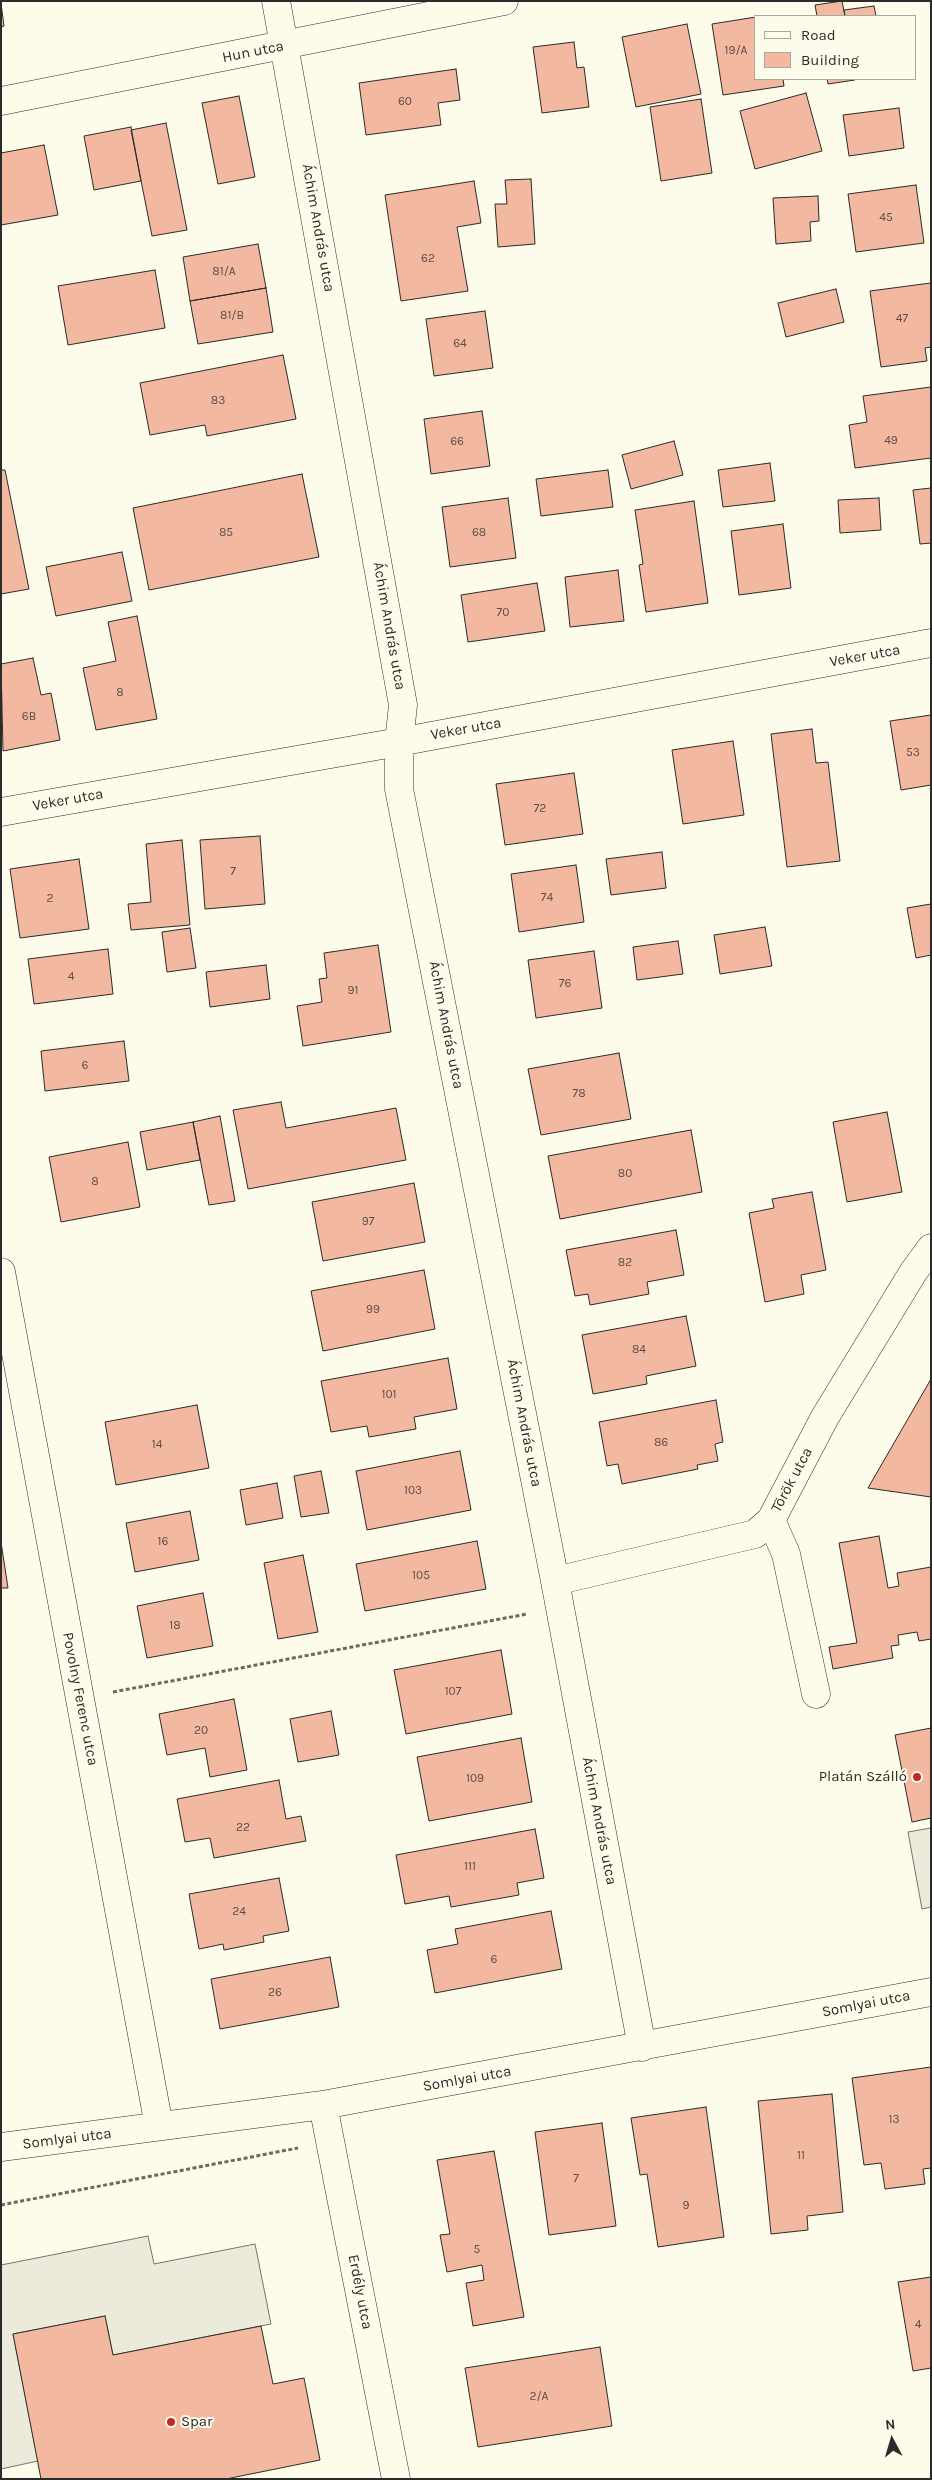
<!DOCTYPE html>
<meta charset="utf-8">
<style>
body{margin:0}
#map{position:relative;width:932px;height:2480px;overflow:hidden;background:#fdfbea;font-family:Karla,sans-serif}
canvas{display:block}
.frame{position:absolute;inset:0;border:2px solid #2b2b2b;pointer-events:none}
.legend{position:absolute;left:754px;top:15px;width:162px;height:65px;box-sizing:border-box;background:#fdfbea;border:1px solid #a9a89e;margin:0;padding:6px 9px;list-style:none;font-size:15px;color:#2b2b2b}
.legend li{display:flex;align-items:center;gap:10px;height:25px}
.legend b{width:25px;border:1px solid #a9a89e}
.north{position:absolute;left:867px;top:2415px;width:50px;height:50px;-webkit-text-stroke:4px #fdfbea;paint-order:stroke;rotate:354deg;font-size:14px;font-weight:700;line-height:20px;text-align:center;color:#2b2b2b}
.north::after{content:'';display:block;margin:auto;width:18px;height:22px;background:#2b2b2b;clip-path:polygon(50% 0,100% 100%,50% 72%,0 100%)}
</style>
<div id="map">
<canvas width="932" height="2480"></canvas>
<div class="frame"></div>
<ul class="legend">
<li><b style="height:6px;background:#fdfbea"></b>Road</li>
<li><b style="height:14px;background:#f2b8a0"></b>Building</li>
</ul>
<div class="north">N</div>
</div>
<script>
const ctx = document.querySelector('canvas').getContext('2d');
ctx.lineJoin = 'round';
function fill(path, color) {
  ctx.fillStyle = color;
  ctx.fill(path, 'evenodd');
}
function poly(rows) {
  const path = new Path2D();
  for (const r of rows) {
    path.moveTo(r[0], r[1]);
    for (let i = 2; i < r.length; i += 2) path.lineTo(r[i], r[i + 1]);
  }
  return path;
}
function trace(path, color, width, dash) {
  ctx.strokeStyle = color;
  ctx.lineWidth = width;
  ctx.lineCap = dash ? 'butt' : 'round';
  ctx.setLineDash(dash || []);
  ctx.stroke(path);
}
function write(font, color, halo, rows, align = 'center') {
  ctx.font = font + ' Karla,sans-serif';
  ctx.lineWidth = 4;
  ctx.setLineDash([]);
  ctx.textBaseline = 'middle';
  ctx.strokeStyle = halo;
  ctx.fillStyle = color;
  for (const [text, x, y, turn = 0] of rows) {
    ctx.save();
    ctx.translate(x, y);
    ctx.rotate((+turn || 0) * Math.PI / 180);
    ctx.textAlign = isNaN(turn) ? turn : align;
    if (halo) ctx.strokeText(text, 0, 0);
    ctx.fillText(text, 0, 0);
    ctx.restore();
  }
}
const parking = poly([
 [931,1828,931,1907,922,1909,908,1832,931,1828],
 [148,2236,154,2264,255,2244,271,2324,113,2355,105,2316,13,2334,38,2461,1,2469,1,2265,148,2236]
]);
const building = poly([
 [842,1,845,16,817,16,815,5,842,1],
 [1,3,4,26,1,27,1,3],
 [874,6,876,16,845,16,844,10,874,6],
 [756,17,756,79,783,79,784,86,723,95,712,24,756,17],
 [687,24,701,94,636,107,622,37,687,24],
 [574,42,577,68,584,67,589,107,542,113,533,47,574,42],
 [456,69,460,100,438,103,441,125,366,135,359,83,456,69],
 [827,79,855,79,855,80,828,84,827,79],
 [806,93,822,151,755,169,740,111,806,93],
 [239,96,255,177,218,184,202,103,239,96],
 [701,99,712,173,661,181,650,107,701,99],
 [899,108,904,148,849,156,843,115,899,108],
 [166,123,187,230,152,236,131,130,166,123],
 [131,127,141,181,94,190,84,136,131,127],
 [44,145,58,215,1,225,1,153,44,145],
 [531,179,535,244,498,247,495,204,507,204,505,180,531,179],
 [474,181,481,223,457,227,468,291,401,301,385,195,474,181],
 [916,185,924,243,856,252,848,194,916,185],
 [818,196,819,221,810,222,811,241,776,244,773,198,818,196],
 [258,244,266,288,190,301,183,257,258,244],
 [155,270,165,328,68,345,58,286,155,270],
 [931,283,931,347,925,348,927,361,881,367,870,291,931,283],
 [266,288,273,332,198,344,190,301,266,288],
 [836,289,844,322,786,337,778,303,836,289],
 [485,311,493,368,434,376,426,319,485,311],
 [283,355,296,419,207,436,205,425,150,435,140,383,283,355],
 [931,387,931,458,855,468,849,425,867,422,863,396,931,387],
 [482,411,490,466,431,474,424,419,482,411],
 [674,441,683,475,631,489,622,455,674,441],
 [770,463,775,501,723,507,718,470,770,463],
 [1,470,5,470,29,589,1,594,1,470],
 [608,470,613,507,541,516,536,479,608,470],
 [302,474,319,557,149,590,133,508,302,474],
 [931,488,931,543,920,544,913,490,931,488],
 [508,498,516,558,450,567,442,507,508,498],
 [879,498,881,530,840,533,838,500,879,498],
 [694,501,708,603,646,612,639,565,643,564,635,510,694,501],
 [783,524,791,588,739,595,731,531,783,524],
 [122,552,132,601,56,616,46,567,122,552],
 [618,570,624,621,570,627,565,577,618,570],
 [537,583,545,631,468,642,461,595,537,583],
 [137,616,157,719,96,730,83,668,116,661,108,622,137,616],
 [33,658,41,695,51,693,60,740,3,751,1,664,33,658],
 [931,715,931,785,901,790,890,721,931,715],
 [812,729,816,763,828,762,840,861,787,867,771,734,812,729],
 [733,741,744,815,683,824,672,750,733,741],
 [574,773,583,834,505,845,496,784,574,773],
 [260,836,265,904,205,909,200,840,260,836],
 [182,840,190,925,131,930,128,904,151,902,146,844,182,840],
 [662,852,666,888,611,895,606,859,662,852],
 [79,859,89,929,20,938,10,869,79,859],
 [576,865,584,922,519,932,511,874,576,865],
 [931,904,931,955,916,958,907,908,931,904],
 [765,927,772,966,720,974,714,935,765,927],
 [190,928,196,968,167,972,162,932,190,928],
 [678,941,683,974,637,980,633,947,678,941],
 [378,945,391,1032,303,1046,297,1006,322,1002,319,979,327,978,324,953,378,945],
 [108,949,113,994,34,1004,28,959,108,949],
 [594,951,602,1008,536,1018,528,960,594,951],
 [266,965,270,999,210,1007,206,972,266,965],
 [124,1041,129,1081,45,1091,41,1051,124,1041],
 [619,1053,631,1119,541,1135,528,1069,619,1053],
 [281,1102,286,1128,396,1108,406,1160,248,1189,233,1110,281,1102],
 [887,1112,902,1192,847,1202,833,1122,887,1112],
 [220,1116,235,1201,209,1205,193,1122,220,1116],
 [193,1122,200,1160,147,1170,140,1132,193,1122],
 [691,1130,702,1192,560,1219,548,1156,691,1130],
 [128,1142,140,1207,61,1222,49,1157,128,1142],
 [414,1183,425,1242,323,1261,312,1202,414,1183],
 [812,1192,826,1270,801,1275,804,1294,765,1302,749,1213,774,1208,772,1199,812,1192],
 [676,1230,684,1275,647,1282,649,1294,590,1305,588,1294,575,1296,566,1250,676,1230],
 [424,1270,435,1329,323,1351,311,1291,424,1270],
 [686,1316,696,1366,646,1376,647,1384,593,1394,582,1335,686,1316],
 [448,1358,457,1409,414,1417,416,1429,369,1437,367,1426,331,1432,321,1381,448,1358],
 [931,1379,931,1497,868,1488,931,1379],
 [716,1400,723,1442,715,1444,718,1461,697,1465,698,1469,622,1484,618,1464,607,1466,599,1422,716,1400],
 [197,1405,209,1468,116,1485,105,1422,197,1405],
 [460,1451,471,1510,367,1530,356,1471,460,1451],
 [321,1471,329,1513,301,1517,294,1476,321,1471],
 [277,1483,283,1518,246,1525,240,1490,277,1483],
 [190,1511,199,1560,135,1572,126,1523,190,1511],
 [879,1536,888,1588,899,1586,897,1573,931,1567,931,1639,919,1641,917,1632,898,1635,899,1645,891,1646,893,1658,833,1669,829,1647,857,1643,839,1543,879,1536],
 [477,1541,486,1589,365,1611,356,1564,477,1541],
 [1,1542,8,1588,1,1588,1,1542],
 [303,1555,318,1632,278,1639,264,1563,303,1555],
 [203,1593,213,1646,147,1658,137,1606,203,1593],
 [501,1650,512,1714,406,1734,394,1670,501,1650],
 [234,1699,247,1770,210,1777,205,1748,167,1755,159,1714,234,1699],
 [331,1711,339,1755,298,1762,290,1719,331,1711],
 [931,1728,931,1818,912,1822,895,1735,931,1728],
 [521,1738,532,1802,429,1821,417,1757,521,1738],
 [279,1780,286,1819,301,1816,306,1841,214,1858,210,1838,185,1842,177,1799,279,1780],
 [535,1829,544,1878,517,1883,519,1895,451,1907,449,1896,405,1904,396,1855,535,1829],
 [279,1878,289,1931,263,1936,264,1942,224,1950,223,1944,199,1949,189,1894,279,1878],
 [551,1911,562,1969,435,1993,427,1950,458,1944,455,1929,551,1911],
 [330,1957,339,2007,220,2029,211,1979,330,1957],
 [931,2067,931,2168,923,2169,925,2184,885,2189,881,2163,864,2165,852,2078,931,2067],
 [832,2094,843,2212,807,2216,808,2230,771,2234,758,2101,832,2094],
 [706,2107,724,2237,658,2247,647,2174,640,2175,631,2118,706,2107],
 [602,2123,616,2226,549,2235,535,2132,602,2123],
 [494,2151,524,2317,473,2326,466,2283,484,2280,482,2265,447,2272,440,2235,450,2234,437,2160,494,2151],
 [931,2277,931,2368,913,2371,898,2282,931,2277],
 [105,2316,113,2355,261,2326,273,2384,304,2378,320,2460,226,2479,41,2479,13,2334,105,2316],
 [600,2347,612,2426,478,2447,465,2368,600,2347]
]);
const path = poly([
 [113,1692,527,1614],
 [1,2205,298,2148]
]);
const street = poly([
 [276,1,403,705,399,742,399,789,555,1581,642,2047],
 [1,101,504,1],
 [1,812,399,742,931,643],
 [1,1272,159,2126],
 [771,1520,786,1554,816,1694],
 [555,1581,755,1534,771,1520,825,1417,914,1271,931,1248],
 [323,2105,396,2479],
 [1,2147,323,2105,931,1992]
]);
const markers = [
 [917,1777,5,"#c62828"],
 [171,2422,5,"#c62828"]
];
const numberNames = [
 ["19/A",736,51],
 ["60",405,102],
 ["45",886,218],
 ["62",428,259],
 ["81/A",224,272],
 ["81/B",232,316],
 ["47",902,319],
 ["64",460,344],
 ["83",218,401],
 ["49",891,441],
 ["66",457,442],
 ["85",226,533],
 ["68",479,533],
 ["70",503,613],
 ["8",120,693],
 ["6B",29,717],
 ["53",913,753],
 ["72",540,809],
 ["7",233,872],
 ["74",547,898],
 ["2",50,899],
 ["4",71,977],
 ["76",565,984],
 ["91",353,991],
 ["6",85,1066],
 ["78",579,1094],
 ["80",625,1174],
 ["8",95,1182],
 ["97",368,1222],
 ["82",625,1263],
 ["99",373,1310],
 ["84",639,1350],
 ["101",389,1395],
 ["86",661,1443],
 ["14",157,1445],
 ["103",413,1491],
 ["16",163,1542],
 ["105",421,1576],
 ["18",175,1626],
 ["107",453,1692],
 ["20",201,1731],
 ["109",475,1779],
 ["22",243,1828],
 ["111",470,1867],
 ["24",239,1912],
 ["6",494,1960],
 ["26",275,1993],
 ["13",894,2120],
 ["11",801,2156],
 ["7",576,2179],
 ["9",686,2206],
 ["5",477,2250],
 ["4",918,2325],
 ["2/A",539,2397]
];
const streetNames = [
 ["Hun utca",253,52,-11],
 ["Áchim András utca",318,228,80],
 ["Áchim András utca",389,626,80],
 ["Veker utca",865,656,-10],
 ["Veker utca",466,729,-10],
 ["Veker utca",68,800,-10],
 ["Áchim András utca",446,1025,79],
 ["Áchim András utca",524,1423,79],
 ["Török utca",792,1480,-62],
 ["Povolny Ferenc utca",80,1699,79],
 ["Áchim András utca",599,1821,79],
 ["Somlyai utca",866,2004,-11],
 ["Somlyai utca",467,2079,-10],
 ["Somlyai utca",67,2139,-7],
 ["Erdély utca",360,2292,79]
];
const poiNames = [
 ["Platán Szálló",907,1777],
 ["Spar",181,2422,"left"]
];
fill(parking, '#eceadb');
trace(parking, '#74746e', 1);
fill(building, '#f2b8a0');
trace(building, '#2b2b2b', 1);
trace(street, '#2b2b2b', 29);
trace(path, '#6a6964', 3, [4, 2.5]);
trace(street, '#fdfbea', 28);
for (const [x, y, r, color] of markers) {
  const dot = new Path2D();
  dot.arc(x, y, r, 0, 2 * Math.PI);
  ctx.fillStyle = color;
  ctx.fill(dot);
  trace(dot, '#fdfbea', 2);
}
write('12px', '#5d4e48', null, numberNames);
write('15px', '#2b2b2b', '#fdfbea', streetNames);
write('15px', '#2b2b2b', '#fdfbea', poiNames, 'right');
</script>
